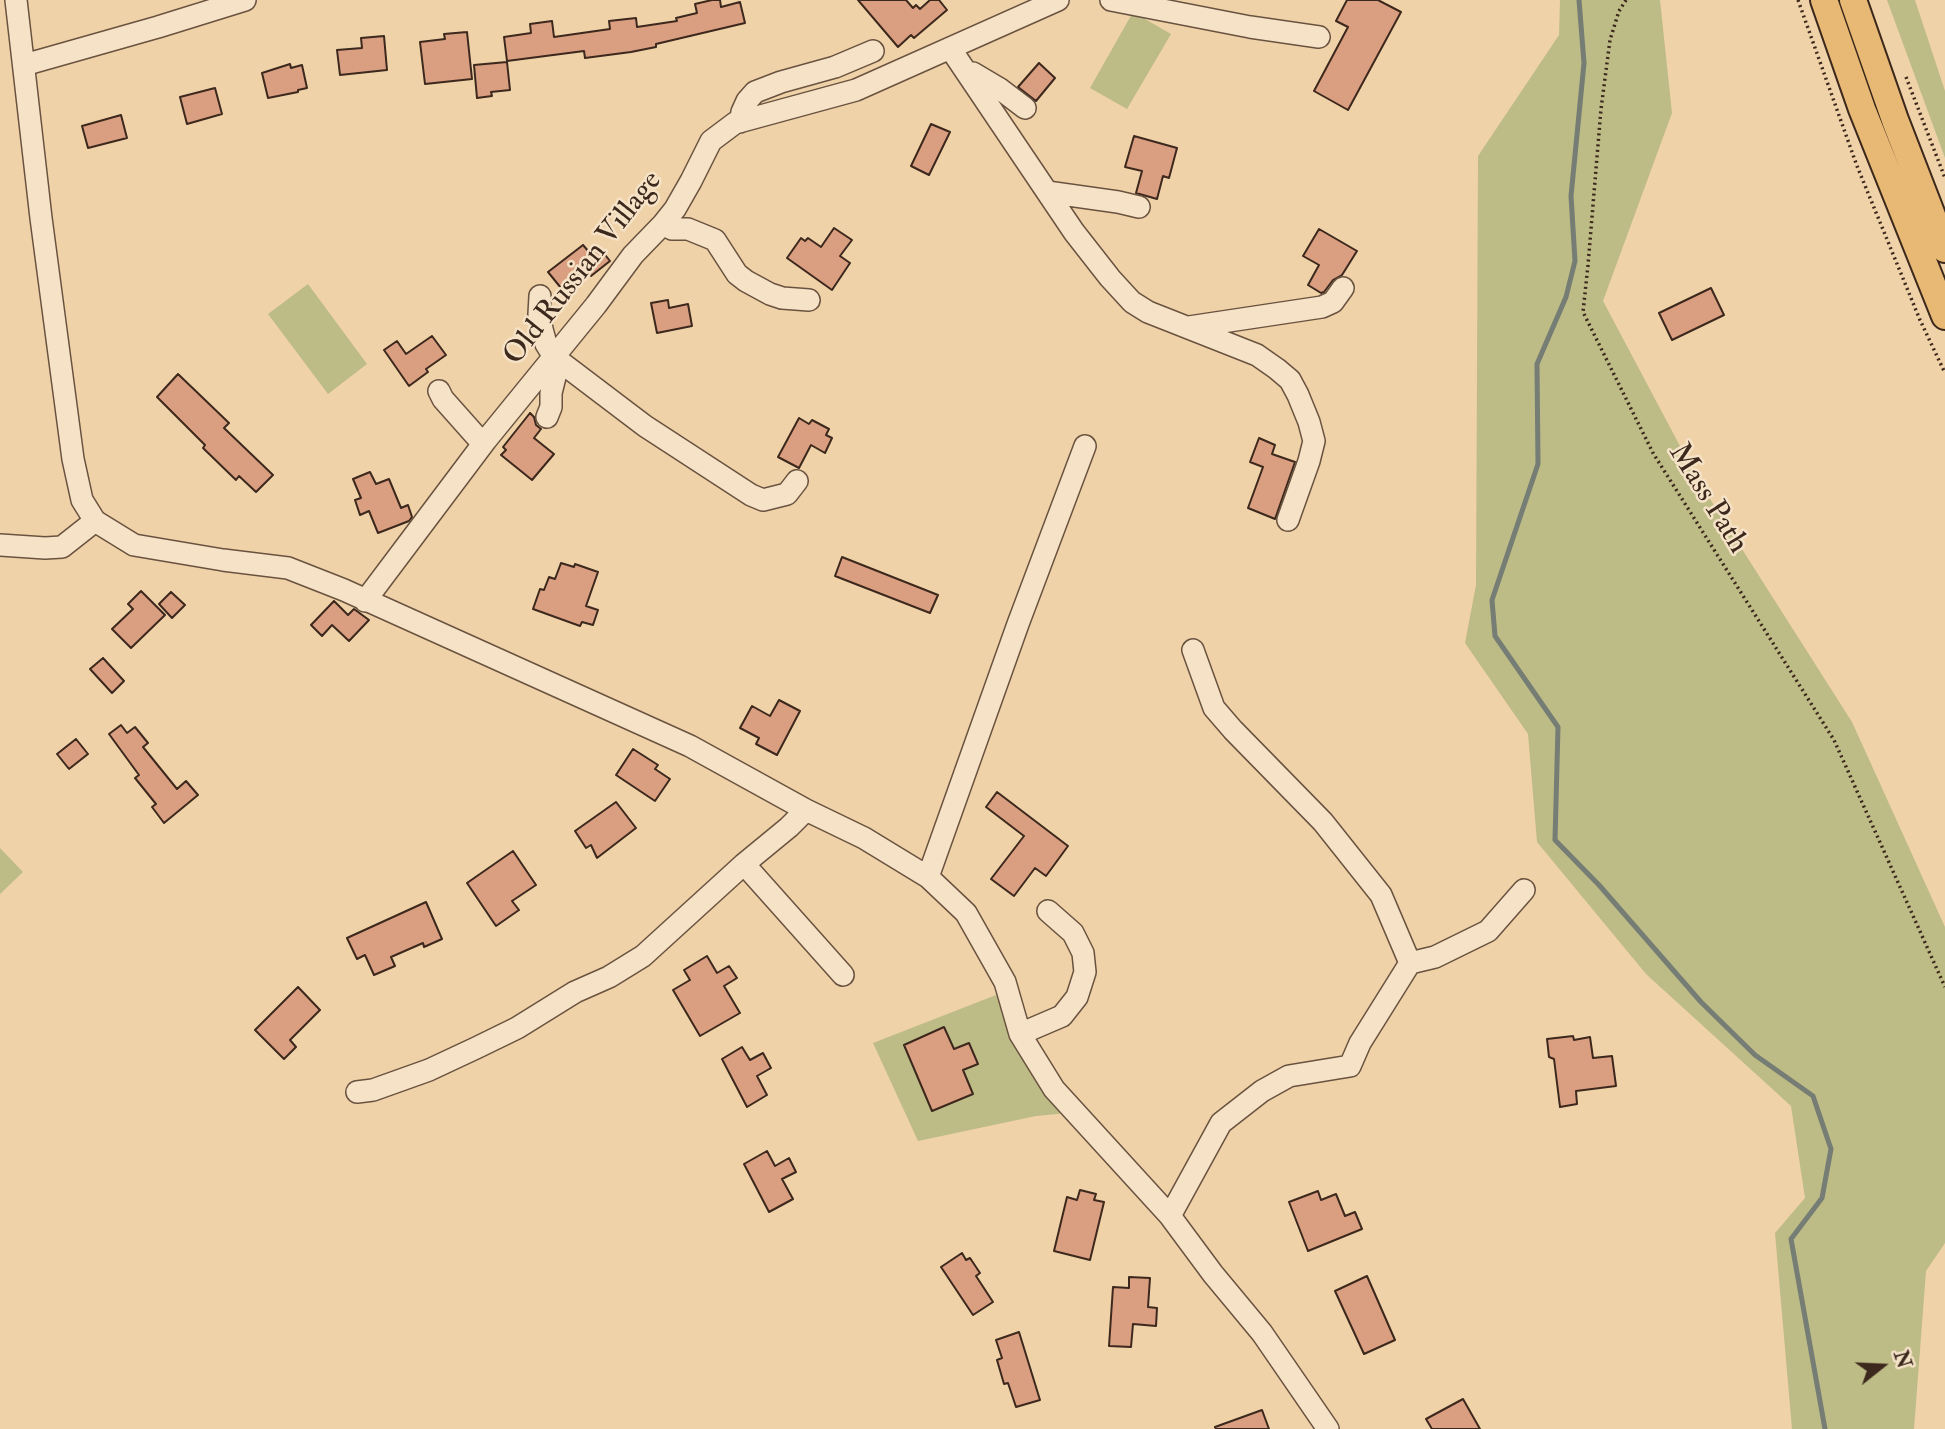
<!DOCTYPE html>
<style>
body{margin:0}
#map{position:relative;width:1945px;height:1429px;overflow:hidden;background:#f0d2a9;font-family:"IM FELL Double Pica",serif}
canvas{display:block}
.north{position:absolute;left:1847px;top:1331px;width:70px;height:70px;-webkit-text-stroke:5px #f5e2c7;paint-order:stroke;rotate:72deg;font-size:19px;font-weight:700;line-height:28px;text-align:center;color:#3c281c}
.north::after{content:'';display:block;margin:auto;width:24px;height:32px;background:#3c281c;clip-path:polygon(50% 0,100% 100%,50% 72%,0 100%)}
</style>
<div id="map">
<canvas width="1945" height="1429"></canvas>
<div class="north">N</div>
</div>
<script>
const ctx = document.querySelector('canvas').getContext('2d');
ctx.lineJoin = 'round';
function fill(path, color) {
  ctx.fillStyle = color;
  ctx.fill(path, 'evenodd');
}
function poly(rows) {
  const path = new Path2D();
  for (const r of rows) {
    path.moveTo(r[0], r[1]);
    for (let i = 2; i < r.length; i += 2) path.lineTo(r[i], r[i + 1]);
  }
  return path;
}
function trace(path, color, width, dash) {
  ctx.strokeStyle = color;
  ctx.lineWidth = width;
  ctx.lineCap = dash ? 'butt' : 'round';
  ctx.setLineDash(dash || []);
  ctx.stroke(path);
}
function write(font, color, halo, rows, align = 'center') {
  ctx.font = font + ' "IM FELL Double Pica",serif';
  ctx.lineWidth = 5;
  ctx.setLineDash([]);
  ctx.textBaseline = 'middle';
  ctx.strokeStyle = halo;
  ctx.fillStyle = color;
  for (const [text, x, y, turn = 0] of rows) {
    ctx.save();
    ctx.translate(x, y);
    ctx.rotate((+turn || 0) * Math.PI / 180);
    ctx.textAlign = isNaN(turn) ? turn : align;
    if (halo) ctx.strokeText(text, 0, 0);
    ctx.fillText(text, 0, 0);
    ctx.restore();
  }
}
const green = poly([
 [1560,0,1660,0,1672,113,1603,301,1698,480,1852,722,1945,927,1945,1243,1926,1271,1914,1429,1792,1429,1775,1233,1805,1198,1791,1106,1646,974,1537,842,1528,734,1465,643,1476,585,1478,156,1559,35],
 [1887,0,1915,0,1945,91,1945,158],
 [1133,12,1171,34,1127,109,1090,88],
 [308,284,367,364,328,394,268,314],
 [0,848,23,872,0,894],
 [996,995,1011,1036,1067,1113,1036,1116,918,1141,873,1043]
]);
const stream = poly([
 [1579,0,1584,63,1571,196,1575,261,1566,297,1537,364,1538,464,1492,600,1495,636,1558,727,1555,840,1599,885,1701,1002,1755,1055,1813,1096,1831,1149,1822,1198,1791,1239,1825,1429]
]);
const building = poly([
 [712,0,720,0,721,7,740,2,745,23,656,44,656,47,631,52,585,58,584,51,507,61,504,37,531,33,530,24,552,21,554,37,610,29,609,21,636,18,637,27,677,21,676,18,697,13,695,4,712,0],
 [858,0,906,0,913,8,916,5,920,9,930,0,939,0,947,10,914,38,911,35,898,47,858,0],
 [1347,0,1378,0,1401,12,1348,110,1314,91,1348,27,1336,21,1347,0],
 [467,32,472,79,425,84,420,42,445,39,444,34,467,32],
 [384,36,387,70,340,75,337,50,362,48,361,38,384,36],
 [507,62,510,90,491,92,492,96,477,98,474,65,507,62],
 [1039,63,1055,78,1036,101,1018,87,1039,63],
 [290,64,291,68,302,65,307,88,298,90,298,92,268,98,262,73,290,64],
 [215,88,222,114,187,124,180,97,215,88],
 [121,115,127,138,88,148,82,126,121,115],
 [931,124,950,132,929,175,911,166,931,124],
 [1134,136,1177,148,1169,178,1163,176,1157,199,1136,193,1142,171,1125,167,1134,136],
 [834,228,852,240,840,256,850,263,832,290,787,258,801,238,805,241,808,238,821,247,834,228],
 [1319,229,1357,251,1342,275,1333,280,1324,292,1321,293,1308,285,1319,265,1303,256,1319,229],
 [583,245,589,252,598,246,610,261,591,276,586,269,561,288,548,272,583,245],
 [1711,288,1724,315,1672,340,1659,313,1711,288],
 [668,300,669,308,688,304,692,326,657,333,651,303,668,300],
 [432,336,446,355,426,369,428,372,409,386,384,350,397,341,406,354,432,336],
 [178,374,229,423,224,428,273,475,256,492,239,476,236,480,203,448,205,445,157,397,178,374],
 [530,413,534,417,536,425,541,429,534,438,554,454,532,480,501,455,506,450,503,447,530,413],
 [799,418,809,424,812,420,829,429,826,435,832,438,825,453,811,445,799,468,778,457,799,418],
 [1259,438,1275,445,1272,454,1295,462,1275,519,1248,508,1263,467,1250,462,1259,438],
 [370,472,376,484,389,479,401,508,408,505,412,517,409,521,378,533,369,511,360,515,355,500,361,498,353,479,370,472],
 [842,557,938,595,930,613,835,576,842,557],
 [561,563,574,567,575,564,598,572,586,606,598,610,593,625,582,622,580,626,533,609,540,589,544,590,549,577,555,579,561,563],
 [141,591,165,615,131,648,112,629,133,609,128,604,141,591],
 [171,592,185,605,172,618,159,604,171,592],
 [334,601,348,615,354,609,369,620,349,641,332,625,322,636,311,625,334,601],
 [103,658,124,681,112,693,90,669,103,658],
 [779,700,800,711,777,755,756,744,759,738,740,728,752,706,770,716,779,700],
 [121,725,127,733,135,727,148,743,143,747,177,789,186,781,198,795,164,823,152,807,156,804,135,778,139,775,109,734,121,725],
 [76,739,88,754,69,769,57,754,76,739],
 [633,749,658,765,655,769,670,779,655,801,616,775,633,749],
 [997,792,1068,846,1046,876,1035,868,1014,896,991,879,1024,836,986,807,997,792],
 [616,802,636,828,597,858,591,845,586,848,575,831,616,802],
 [513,851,536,885,512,901,519,910,496,926,467,883,513,851],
 [426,902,442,939,424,947,423,943,391,957,395,966,374,975,365,955,357,959,347,938,426,902],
 [707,956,717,973,729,966,737,978,724,986,740,1013,700,1036,673,990,690,980,684,970,707,956],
 [298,987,320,1010,290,1040,296,1047,284,1059,255,1030,298,987],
 [944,1027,954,1049,969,1043,978,1064,963,1070,973,1094,932,1111,904,1045,944,1027],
 [1573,1036,1574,1040,1590,1037,1593,1058,1612,1056,1616,1086,1576,1091,1577,1104,1560,1107,1554,1059,1549,1057,1547,1039,1573,1036],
 [742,1047,750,1060,763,1053,771,1068,757,1076,767,1095,747,1107,722,1059,742,1047],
 [767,1151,775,1166,789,1158,796,1172,782,1179,793,1199,769,1212,744,1164,767,1151],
 [1080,1190,1096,1194,1094,1200,1104,1202,1090,1260,1054,1251,1067,1197,1077,1200,1080,1190],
 [1318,1191,1321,1200,1336,1194,1345,1216,1355,1212,1362,1229,1308,1251,1289,1202,1318,1191],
 [962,1253,966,1260,970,1258,980,1273,976,1276,993,1302,973,1315,941,1267,962,1253],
 [1367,1276,1395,1340,1364,1354,1335,1291,1367,1276],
 [1129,1277,1150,1278,1148,1307,1157,1308,1156,1326,1133,1324,1131,1347,1109,1346,1113,1287,1129,1288,1129,1277],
 [1019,1332,1040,1400,1016,1407,1008,1383,1004,1384,997,1360,1002,1358,996,1340,1019,1332],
 [1463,1399,1480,1429,1432,1429,1426,1419,1463,1399],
 [1262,1410,1269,1429,1216,1429,1215,1427,1262,1410]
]);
const path = poly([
 [1626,0,1619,11,1610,40,1601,109,1588,265,1583,312,1653,453,1834,740,1945,987],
 [1798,0,1857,166,1920,320,1945,373],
 [1906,77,1945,178]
]);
const minor = poly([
 [16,0,41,218,73,459,82,500,95,521,134,545,223,560,288,568,344,590,690,746,806,810,864,838,928,877,966,913,1005,982,1020,1034,1054,1089,1170,1216,1213,1274,1262,1333,1328,1429],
 [1111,0,1250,27,1319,37],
 [950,48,1074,232,1110,278,1132,302,1148,312,1257,355,1277,369,1290,380,1298,395,1309,422,1314,441,1309,461,1288,520],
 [24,65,158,27,245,0],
 [968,73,973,73,1000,89,1025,108],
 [740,122,742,112,747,101,755,92,781,82,835,67,873,51],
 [1047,192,1118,202,1139,207],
 [663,224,672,229,688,229,715,240,737,274,746,281,770,294,782,298,809,300],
 [540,296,539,314,542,329,546,344,554,357,645,426,751,495,763,500,787,494,797,481],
 [1189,327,1322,307,1333,302,1343,288],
 [439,391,443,399,483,444],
 [547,417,551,407,551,393,559,361],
 [0,545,45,548,62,547,95,521],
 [365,601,486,440,596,305,633,255,663,224,675,209,691,181,711,141,735,123,856,90,1058,0],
 [744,864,843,975],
 [928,877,1018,624,1085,446],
 [1410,963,1435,957,1488,931,1524,890],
 [1020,1034,1062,1016,1077,997,1085,972,1083,953,1073,933,1048,911],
 [357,1092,373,1090,429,1070,476,1048,517,1028,575,992,609,977,643,956,744,864,789,827,806,810],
 [1170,1216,1221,1123,1262,1091,1289,1076,1350,1066,1360,1043,1410,963,1381,895,1323,822,1233,730,1214,708,1193,650]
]);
const major = poly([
 [1824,0,1862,109,1945,316],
 [1853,0,1895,120,1945,249]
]);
const streetNames = [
 ["Old Russian Village",584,269,-52],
 ["Mass Path",1707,499,58]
];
fill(green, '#bdbb86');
trace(stream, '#757d74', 5);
fill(building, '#da9e81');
trace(building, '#3c281c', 2);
trace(minor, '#69523f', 24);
trace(major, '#3c281c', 30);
trace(path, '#3c281c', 3.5, [2, 3.5]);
trace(minor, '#f5e2c7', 21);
trace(major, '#e8b974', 26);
write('30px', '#3c281c', '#f5e2c7', streetNames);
</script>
